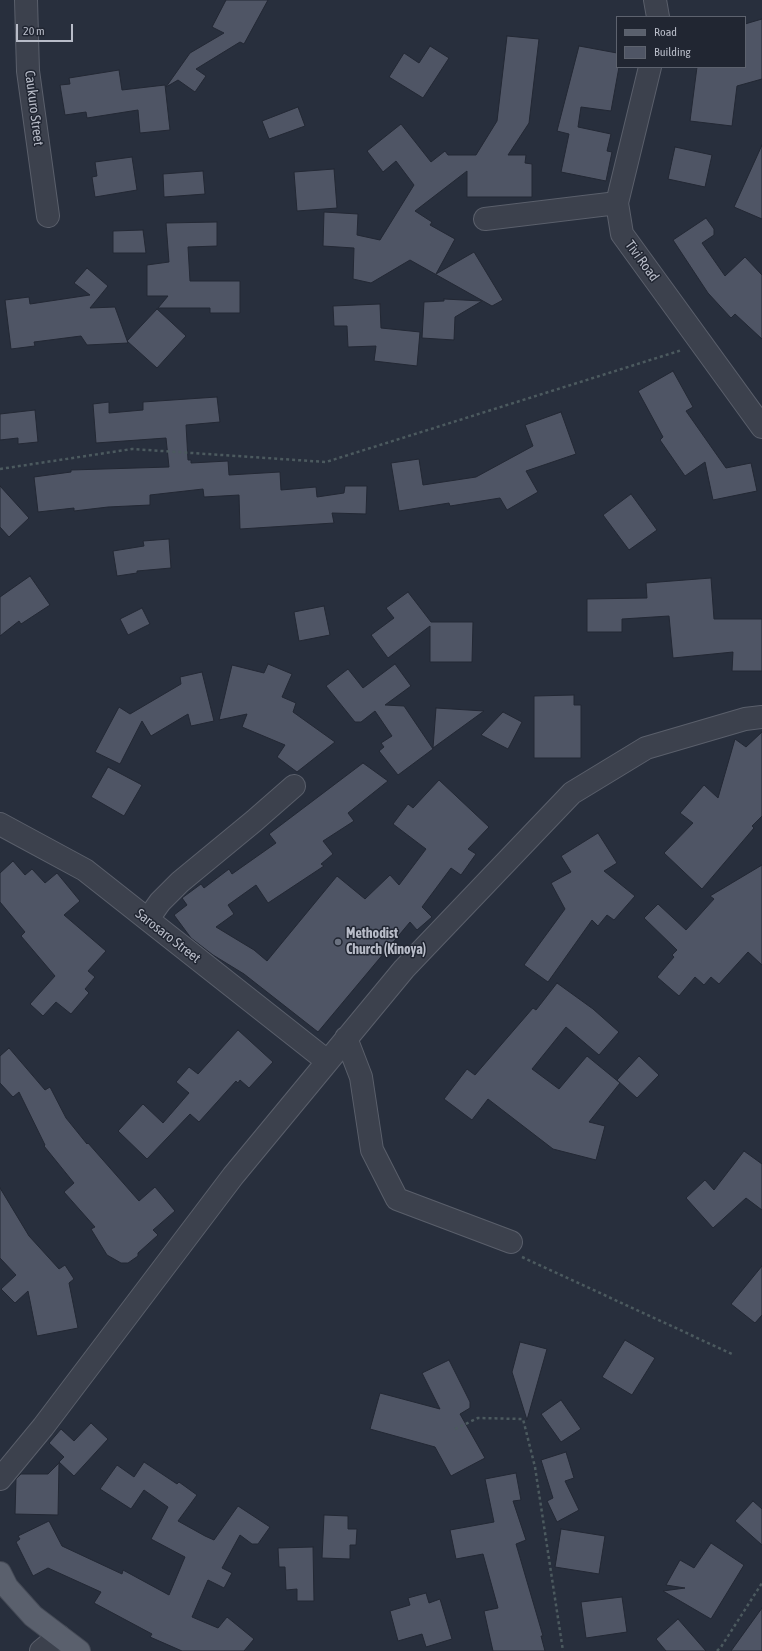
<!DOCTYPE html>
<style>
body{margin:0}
#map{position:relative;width:762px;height:1651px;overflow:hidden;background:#282f3d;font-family:"Asap Condensed",sans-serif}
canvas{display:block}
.legend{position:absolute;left:616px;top:16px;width:130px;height:52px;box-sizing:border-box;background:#212632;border:1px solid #5d626e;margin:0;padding:5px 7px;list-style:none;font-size:12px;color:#b8bcc8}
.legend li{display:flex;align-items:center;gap:8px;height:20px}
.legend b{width:20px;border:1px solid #5d626e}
.scale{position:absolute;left:16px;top:24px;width:57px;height:18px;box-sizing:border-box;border:2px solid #b8bcc8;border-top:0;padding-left:5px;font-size:12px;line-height:14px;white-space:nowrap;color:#b8bcc8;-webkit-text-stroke:3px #212632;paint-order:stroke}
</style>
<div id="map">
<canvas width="762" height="1651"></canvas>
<ul class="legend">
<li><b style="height:5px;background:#5a606d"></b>Road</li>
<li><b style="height:11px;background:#4f5565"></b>Building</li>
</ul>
<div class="scale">20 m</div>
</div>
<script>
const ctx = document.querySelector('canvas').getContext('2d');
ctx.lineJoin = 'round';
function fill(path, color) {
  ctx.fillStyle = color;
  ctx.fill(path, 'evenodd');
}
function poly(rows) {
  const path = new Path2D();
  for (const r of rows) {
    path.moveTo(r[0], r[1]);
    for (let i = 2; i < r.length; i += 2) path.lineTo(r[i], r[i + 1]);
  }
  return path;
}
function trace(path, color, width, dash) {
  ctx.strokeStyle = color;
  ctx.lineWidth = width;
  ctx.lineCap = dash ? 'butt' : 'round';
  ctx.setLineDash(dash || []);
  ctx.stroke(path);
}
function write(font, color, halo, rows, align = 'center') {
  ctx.font = font + ' "Asap Condensed",sans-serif';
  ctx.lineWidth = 3;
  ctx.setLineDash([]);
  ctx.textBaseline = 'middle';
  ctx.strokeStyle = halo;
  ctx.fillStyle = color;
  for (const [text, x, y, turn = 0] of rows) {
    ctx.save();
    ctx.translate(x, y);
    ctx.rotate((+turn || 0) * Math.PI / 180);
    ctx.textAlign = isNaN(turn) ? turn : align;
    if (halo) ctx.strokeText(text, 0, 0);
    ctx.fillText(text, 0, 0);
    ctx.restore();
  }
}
const building = poly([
 [226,0,268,0,244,44,240,42,196,69,206,76,195,92,178,80,166,87,190,53,224,33,212,27,226,0],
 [762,19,762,79,737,86,732,126,690,121,697,67,745,67,745,24,762,19],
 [507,36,539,39,529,123,508,155,526,155,525,163,532,164,532,197,467,197,467,171,415,211,432,222,430,225,455,239,436,274,474,252,503,300,492,306,410,260,371,283,353,279,354,248,323,246,324,212,358,214,357,235,380,240,414,185,396,161,383,172,367,151,401,124,431,162,445,151,448,155,476,155,497,121,507,36],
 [430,46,449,58,423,98,389,77,404,53,419,63,430,46],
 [579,46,617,53,617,67,619,67,611,111,581,107,578,127,611,134,607,151,612,152,606,181,561,172,569,134,557,131,579,46],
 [119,70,122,90,165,85,170,130,140,133,138,110,87,118,86,112,65,115,60,85,70,84,69,78,119,70],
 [298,107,305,126,269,139,262,121,298,107],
 [762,145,762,219,734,207,762,145],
 [675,147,712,155,705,187,668,179,675,147],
 [132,157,137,190,95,197,92,177,97,176,95,162,132,157],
 [334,169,337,208,297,211,294,172,334,169],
 [203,171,205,194,164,197,163,174,203,171],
 [706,218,714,229,714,235,702,243,725,276,745,257,762,275,762,339,735,314,731,318,708,293,673,240,706,218],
 [217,222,217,246,188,247,190,281,240,281,240,313,210,313,210,308,158,308,168,296,147,296,147,265,169,262,166,223,217,222],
 [143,230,146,253,113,253,113,231,143,230],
 [87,268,108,286,90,308,115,307,128,343,87,345,81,336,34,342,35,346,11,349,5,300,29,297,30,304,90,295,74,283,87,268],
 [444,299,482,301,455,317,454,340,422,338,424,302,444,301,444,299],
 [380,304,381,328,420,332,417,366,374,361,376,346,348,347,347,326,334,326,333,306,380,304],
 [157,309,186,336,157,368,127,341,157,309],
 [673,371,693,407,686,411,726,468,751,463,757,491,713,500,705,462,685,476,660,440,663,437,638,391,673,371],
 [217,397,220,422,186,425,188,460,191,460,191,463,228,461,229,475,280,472,281,490,316,487,317,497,344,493,345,486,367,486,366,514,332,513,334,523,240,529,239,495,204,497,203,489,150,495,150,505,108,507,74,511,74,508,38,512,34,477,71,472,71,470,169,467,166,438,96,443,93,404,109,402,109,413,143,410,143,402,217,397],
 [35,410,38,442,18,444,18,438,0,440,0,414,35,410],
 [561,412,576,454,526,471,538,492,507,510,500,498,450,506,449,503,399,511,391,463,419,459,423,485,476,477,533,446,525,425,561,412],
 [0,486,29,518,9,537,0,527,0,486],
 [631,494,657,530,629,550,603,515,631,494],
 [169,539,171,568,137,571,137,573,117,576,113,551,144,546,143,541,169,539],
 [30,576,50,605,21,624,19,621,0,636,0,597,30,576],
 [711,578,714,619,762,619,762,671,732,671,733,652,673,658,669,616,622,619,622,632,587,632,587,599,647,598,646,583,711,578],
 [408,592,431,622,473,622,472,662,430,662,430,626,388,658,371,635,394,618,386,608,408,592],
 [324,606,330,635,299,641,294,612,324,606],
 [142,608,150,624,128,635,120,619,142,608],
 [268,664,292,674,282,697,296,703,293,712,335,742,297,772,277,757,285,745,242,727,247,714,219,720,232,665,264,673,268,664],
 [395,664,411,686,385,705,404,706,433,749,398,775,379,751,384,747,381,743,392,736,375,711,361,722,355,722,326,686,348,669,363,688,395,664],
 [202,672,214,721,191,726,188,714,151,736,142,721,120,764,95,752,119,707,130,714,181,684,180,677,202,672],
 [574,695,574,705,581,705,581,758,534,758,534,696,574,695],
 [436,708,484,711,433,748,436,708],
 [503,712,522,722,508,749,481,735,503,712],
 [762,732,762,816,752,826,754,828,702,889,664,853,693,823,680,813,704,785,718,798,735,739,746,747,762,732],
 [363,763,388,781,348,813,354,821,323,841,333,854,321,864,324,866,268,903,256,885,228,905,234,914,216,927,254,950,267,961,337,876,365,899,390,875,399,885,426,849,393,824,408,804,413,808,439,780,489,827,468,849,476,854,461,875,451,868,422,907,432,917,417,930,410,922,318,1032,244,974,213,955,191,938,174,915,187,905,182,898,201,884,204,888,229,869,232,874,276,843,269,834,363,763],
 [108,767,142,785,124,816,91,797,108,767],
 [598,833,617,863,604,871,635,896,614,920,607,915,598,926,592,920,548,982,524,965,565,909,551,883,571,872,561,856,598,833],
 [13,861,25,875,32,869,45,883,57,873,80,901,64,915,106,951,88,971,95,977,85,989,89,993,71,1014,56,1002,43,1016,30,1004,55,976,21,936,25,932,0,902,0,873,13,861],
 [762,865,762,965,748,952,719,984,711,977,704,985,695,977,679,996,657,977,674,957,672,955,677,950,644,918,658,904,686,930,714,899,710,896,762,865],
 [557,983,593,1009,619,1032,599,1055,566,1027,532,1069,559,1089,587,1056,620,1083,589,1122,605,1126,596,1160,553,1149,488,1099,472,1120,444,1099,467,1069,475,1075,533,1008,536,1010,557,983],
 [238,1030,273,1062,249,1088,240,1080,238,1083,236,1081,199,1122,190,1114,147,1159,118,1131,143,1104,163,1123,189,1093,176,1082,189,1067,198,1074,238,1030],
 [9,1048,45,1090,50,1087,66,1118,87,1144,88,1143,139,1201,155,1187,175,1211,153,1230,158,1235,138,1253,138,1256,128,1263,121,1263,107,1255,91,1229,95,1227,64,1192,74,1183,44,1146,45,1145,19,1092,13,1097,0,1083,0,1056,9,1048],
 [639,1056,659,1075,637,1098,617,1080,639,1056],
 [744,1151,762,1164,762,1210,746,1198,713,1228,686,1198,705,1180,714,1190,744,1151],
 [0,1188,29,1236,59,1269,65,1265,74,1279,69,1283,78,1328,37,1336,28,1291,15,1303,1,1289,16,1275,0,1258,0,1188],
 [762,1266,762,1315,755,1323,731,1304,762,1266],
 [625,1340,655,1358,632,1395,602,1377,625,1340],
 [520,1342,547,1349,527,1420,512,1372,520,1342],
 [449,1360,470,1402,470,1408,460,1414,485,1458,451,1476,435,1447,370,1429,380,1393,440,1409,422,1373,449,1360],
 [561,1400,581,1429,561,1442,541,1414,561,1400],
 [91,1423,108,1439,74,1476,59,1462,64,1457,49,1443,61,1429,74,1441,91,1423],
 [566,1452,574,1478,565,1481,579,1510,557,1522,547,1501,553,1498,541,1460,566,1452],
 [144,1462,177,1484,179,1482,197,1495,178,1521,205,1536,214,1540,238,1506,270,1527,258,1544,252,1544,240,1535,222,1568,232,1573,224,1588,208,1580,192,1617,218,1628,227,1617,254,1639,244,1651,182,1651,150,1637,152,1634,94,1603,101,1592,48,1568,33,1576,16,1542,20,1539,18,1536,49,1521,62,1546,122,1574,123,1570,169,1595,185,1557,151,1539,168,1507,144,1490,131,1509,100,1489,117,1465,134,1477,144,1462],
 [59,1463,58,1515,15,1514,16,1479,21,1474,48,1474,59,1463],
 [516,1473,521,1500,513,1501,526,1540,516,1544,543,1636,541,1636,545,1651,493,1651,484,1611,498,1608,483,1554,456,1559,450,1530,494,1522,485,1479,516,1473],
 [753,1501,762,1509,762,1545,735,1521,753,1501],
 [324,1515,348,1516,348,1529,357,1529,356,1545,350,1545,350,1559,322,1558,324,1515],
 [561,1529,605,1536,599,1574,555,1567,561,1529],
 [711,1543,744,1565,711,1619,663,1591,685,1588,666,1585,680,1560,694,1568,711,1543],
 [313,1547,314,1601,297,1601,297,1589,286,1590,285,1567,279,1567,278,1548,313,1547],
 [426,1593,429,1603,440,1599,452,1639,426,1647,422,1634,398,1641,390,1611,410,1605,408,1598,426,1593],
 [622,1597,627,1632,586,1638,581,1602,622,1597],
 [762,1608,762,1651,731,1651,762,1608],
 [678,1619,706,1651,666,1651,656,1639,678,1619]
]);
const path = poly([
 [0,469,132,449,326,462,682,350],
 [522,1257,732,1354],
 [455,1429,478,1418,523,1419,535,1467,563,1651],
 [717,1651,721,1647,762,1583]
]);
const minor = poly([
 [26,0,28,71,48,216],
 [655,0,658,17],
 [650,67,617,203,622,234,762,427],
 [485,219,617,203],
 [0,824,85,870,327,1061],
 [148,919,160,902,180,882,254,821,294,786],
 [346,1038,361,1077,372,1150,397,1199,511,1242],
 [0,1479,43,1427,233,1176,404,969,572,793,646,748,745,719,762,717],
 [41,1651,59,1636]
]);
const major = poly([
 [0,1573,7,1587,33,1616,79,1651]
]);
const markers = [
 [338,942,4,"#6b7280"]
];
const streetNames = [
 ["Caukuro Street",34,108,83],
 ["Tivi Road",642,261,54],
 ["Sarosaro Street",168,936,38]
];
const poiNames = [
 ["Methodist",346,934],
 ["Church (Kinoya)",346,950]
];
fill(building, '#4f5565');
trace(building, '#232834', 1);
trace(minor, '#5a5f6b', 24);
trace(major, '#454a56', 24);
trace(path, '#4c5a5f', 2.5, [3, 3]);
trace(minor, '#3c414d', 22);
trace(major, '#5a606d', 22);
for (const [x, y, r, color] of markers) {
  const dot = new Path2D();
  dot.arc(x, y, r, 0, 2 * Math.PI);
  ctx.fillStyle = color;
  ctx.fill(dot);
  trace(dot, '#212632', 1.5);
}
write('14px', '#b8bcc8', '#212632', streetNames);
write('bold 14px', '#b8bcc8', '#212632', poiNames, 'left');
</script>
